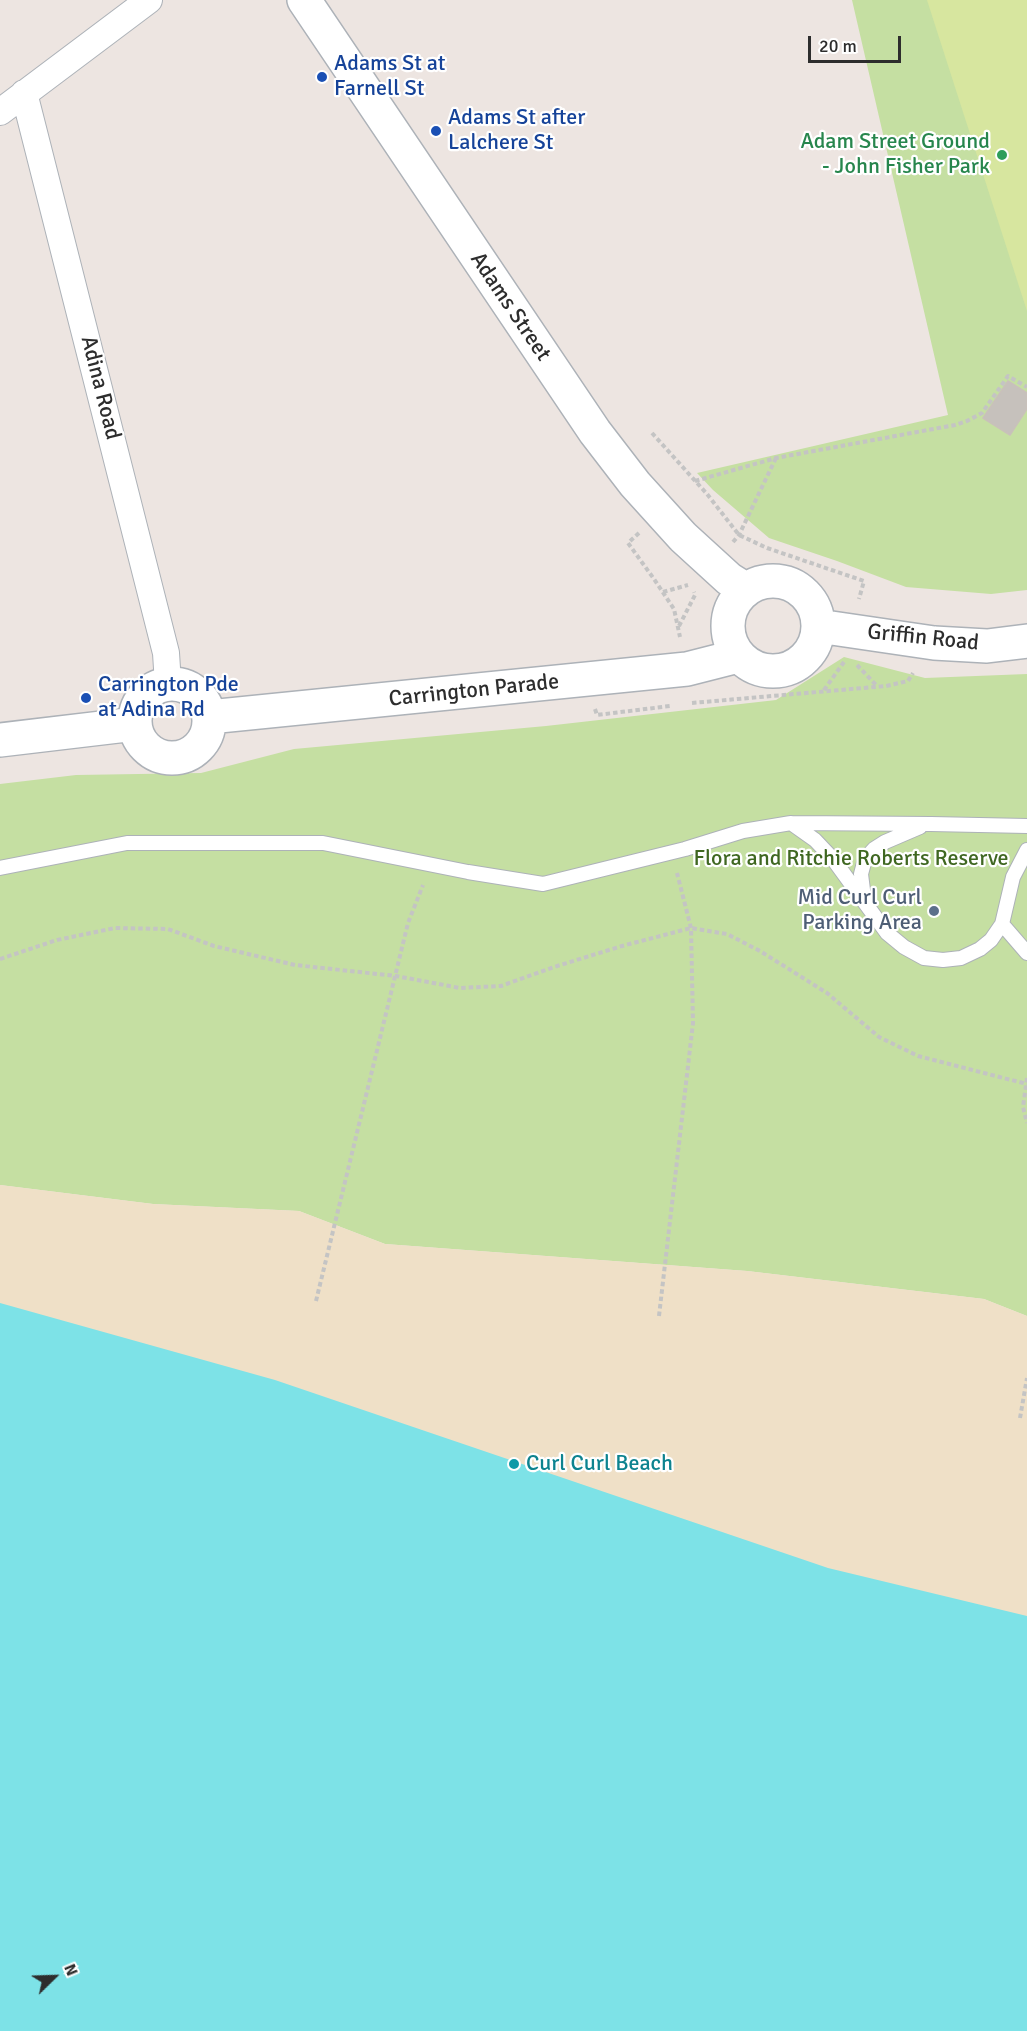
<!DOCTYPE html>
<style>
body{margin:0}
#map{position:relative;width:1027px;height:2031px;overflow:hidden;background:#ede5e1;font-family:Signika,sans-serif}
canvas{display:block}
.north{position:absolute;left:24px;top:1947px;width:60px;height:60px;-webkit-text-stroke:4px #fff;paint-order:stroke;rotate:67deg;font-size:16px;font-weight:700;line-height:24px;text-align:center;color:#2d2d2d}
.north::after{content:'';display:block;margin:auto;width:21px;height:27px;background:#2d2d2d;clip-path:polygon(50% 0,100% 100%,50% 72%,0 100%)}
.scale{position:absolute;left:808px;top:36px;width:93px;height:27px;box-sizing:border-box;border:3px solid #2d2d2d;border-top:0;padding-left:8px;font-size:18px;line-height:21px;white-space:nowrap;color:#2d2d2d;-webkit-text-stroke:4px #fff;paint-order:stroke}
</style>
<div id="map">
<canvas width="1027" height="2031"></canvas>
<div class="north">N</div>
<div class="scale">20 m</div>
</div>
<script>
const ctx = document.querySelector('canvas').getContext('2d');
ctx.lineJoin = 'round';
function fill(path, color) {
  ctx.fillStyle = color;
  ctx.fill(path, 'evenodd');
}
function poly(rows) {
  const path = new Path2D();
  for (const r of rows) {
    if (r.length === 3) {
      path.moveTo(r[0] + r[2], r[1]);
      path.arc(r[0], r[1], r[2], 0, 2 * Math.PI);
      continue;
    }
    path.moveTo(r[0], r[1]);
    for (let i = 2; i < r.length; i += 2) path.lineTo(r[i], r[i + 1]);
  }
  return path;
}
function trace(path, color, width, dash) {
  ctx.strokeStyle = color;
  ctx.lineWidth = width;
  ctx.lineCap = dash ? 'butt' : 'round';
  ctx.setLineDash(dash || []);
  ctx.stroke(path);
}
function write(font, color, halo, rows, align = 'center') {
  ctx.font = font + ' Signika,sans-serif';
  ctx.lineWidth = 4.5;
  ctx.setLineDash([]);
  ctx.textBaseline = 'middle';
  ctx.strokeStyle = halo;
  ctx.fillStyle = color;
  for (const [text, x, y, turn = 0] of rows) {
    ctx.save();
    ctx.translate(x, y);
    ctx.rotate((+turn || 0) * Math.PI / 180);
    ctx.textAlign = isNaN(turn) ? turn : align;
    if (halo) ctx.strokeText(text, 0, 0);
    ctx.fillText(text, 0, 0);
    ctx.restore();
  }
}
const green = poly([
 [852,0,1027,0,1027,590,991,594,906,587,837,561,769,538,713,490,697,473,948,415],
 [844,657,925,678,1027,674,1027,1316,984,1299,747,1271,385,1244,299,1211,153,1204,0,1185,0,784,76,775,201,773,294,749,546,726,776,700]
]);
const sand = poly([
 [0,1185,153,1204,299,1211,385,1244,747,1271,984,1299,1027,1316,1027,1983,0,1612]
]);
const pitch = poly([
 [927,0,1027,0,1027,311]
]);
const water = poly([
 [0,1303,275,1380,828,1568,1027,1616,1027,2031,0,2031]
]);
const building = poly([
 [1008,381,1027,393,1027,409,1010,435,983,418,1008,381]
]);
const path = poly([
 [652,433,707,494,739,535,767,548,864,581,859,599],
 [695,481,776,458,955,425,967,421,982,413,1008,376,1027,387],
 [639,533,628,543,654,579,674,609,680,637],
 [733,542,739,535,776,458],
 [663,592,688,585],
 [679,626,695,595,694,592],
 [857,665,877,686],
 [824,690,844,662],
 [692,703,886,686,908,681,913,673],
 [595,709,597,715,670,706],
 [0,959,57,940,115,928,168,929,214,946,295,965,396,976,460,988,501,986,554,967,622,946,691,928,727,934,760,951,827,993,879,1037,918,1056,1027,1084],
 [1027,1078,1023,1107,1027,1123],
 [316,1301,408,923,423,885],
 [659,1316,693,1023,691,928,677,873],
 [1020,1418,1027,1378]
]);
const lane = poly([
 [791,823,815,840,833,859,887,933,904,947,924,958,943,960,961,958,980,949,991,940,1002,924,1013,877,1027,850],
 [0,868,127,843,323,843,468,872,543,884,685,849,743,831,791,823,931,824,1027,826],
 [864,898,861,874,865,859,874,849,885,842,920,827],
 [1002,924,1027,953]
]);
const street = poly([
 [24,93,166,653,168,684],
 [0,112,149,0]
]);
const secondary = poly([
 [304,0,595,432,635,484,683,537,729,579,745,589],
 [773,626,45],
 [818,626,934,643,987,646,1027,641],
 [172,721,37],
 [209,717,687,669,738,656],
 [0,740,135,724]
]);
const markers = [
 [322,77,6,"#1a4fb4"],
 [436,131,6,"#1a4fb4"],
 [1002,155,6,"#2e9e5b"],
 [86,698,6,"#1a4fb4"],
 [934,911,6,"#5c6f8a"],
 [514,1464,6,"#0f9aa8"]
];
const transitNames = [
 ["Adams St at",334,64],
 ["Farnell St",334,89],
 ["Adams St after",448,118],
 ["Lalchere St",448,143],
 ["Carrington Pde",98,685],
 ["at Adina Rd",98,710]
];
const leisureNames = [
 ["Adam Street Ground",990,142],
 ["- John Fisher Park",990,167]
];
const streetNames = [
 ["Adams Street",510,307,56],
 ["Adina Road",100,388,76],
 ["Griffin Road",923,638,6],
 ["Carrington Parade",474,691,-6]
];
const parkNames = [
 ["Flora and Ritchie Roberts Reserve",851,859]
];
const serviceNames = [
 ["Mid Curl Curl",922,898],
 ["Parking Area",922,923]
];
const cultureNames = [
 ["Curl Curl Beach",526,1464]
];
fill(green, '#c5dfa2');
fill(sand, '#efe0c7');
fill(pitch, '#d7e69f');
fill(water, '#7de2e7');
fill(building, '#c6c1bc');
trace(building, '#c9c1ba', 1.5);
trace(lane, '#adb2b8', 16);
trace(street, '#adb2b8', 28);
trace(secondary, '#adb2b8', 36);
trace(path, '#c4c4c4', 4, [4.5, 3]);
trace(lane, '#fff', 14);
trace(street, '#fff', 26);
trace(secondary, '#fff', 33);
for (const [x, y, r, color] of markers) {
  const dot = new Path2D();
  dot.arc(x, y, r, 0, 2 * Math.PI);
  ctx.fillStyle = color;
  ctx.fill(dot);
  trace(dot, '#fff', 2);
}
write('22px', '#164399', '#fff', transitNames, 'left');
write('22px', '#27864d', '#fff', leisureNames, 'right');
write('22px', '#2d2d2d', '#fff', streetNames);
write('22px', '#3f6721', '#fff', parkNames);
write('22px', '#4e5e75', '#fff', serviceNames, 'right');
write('22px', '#0d838f', '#fff', cultureNames, 'left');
</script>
